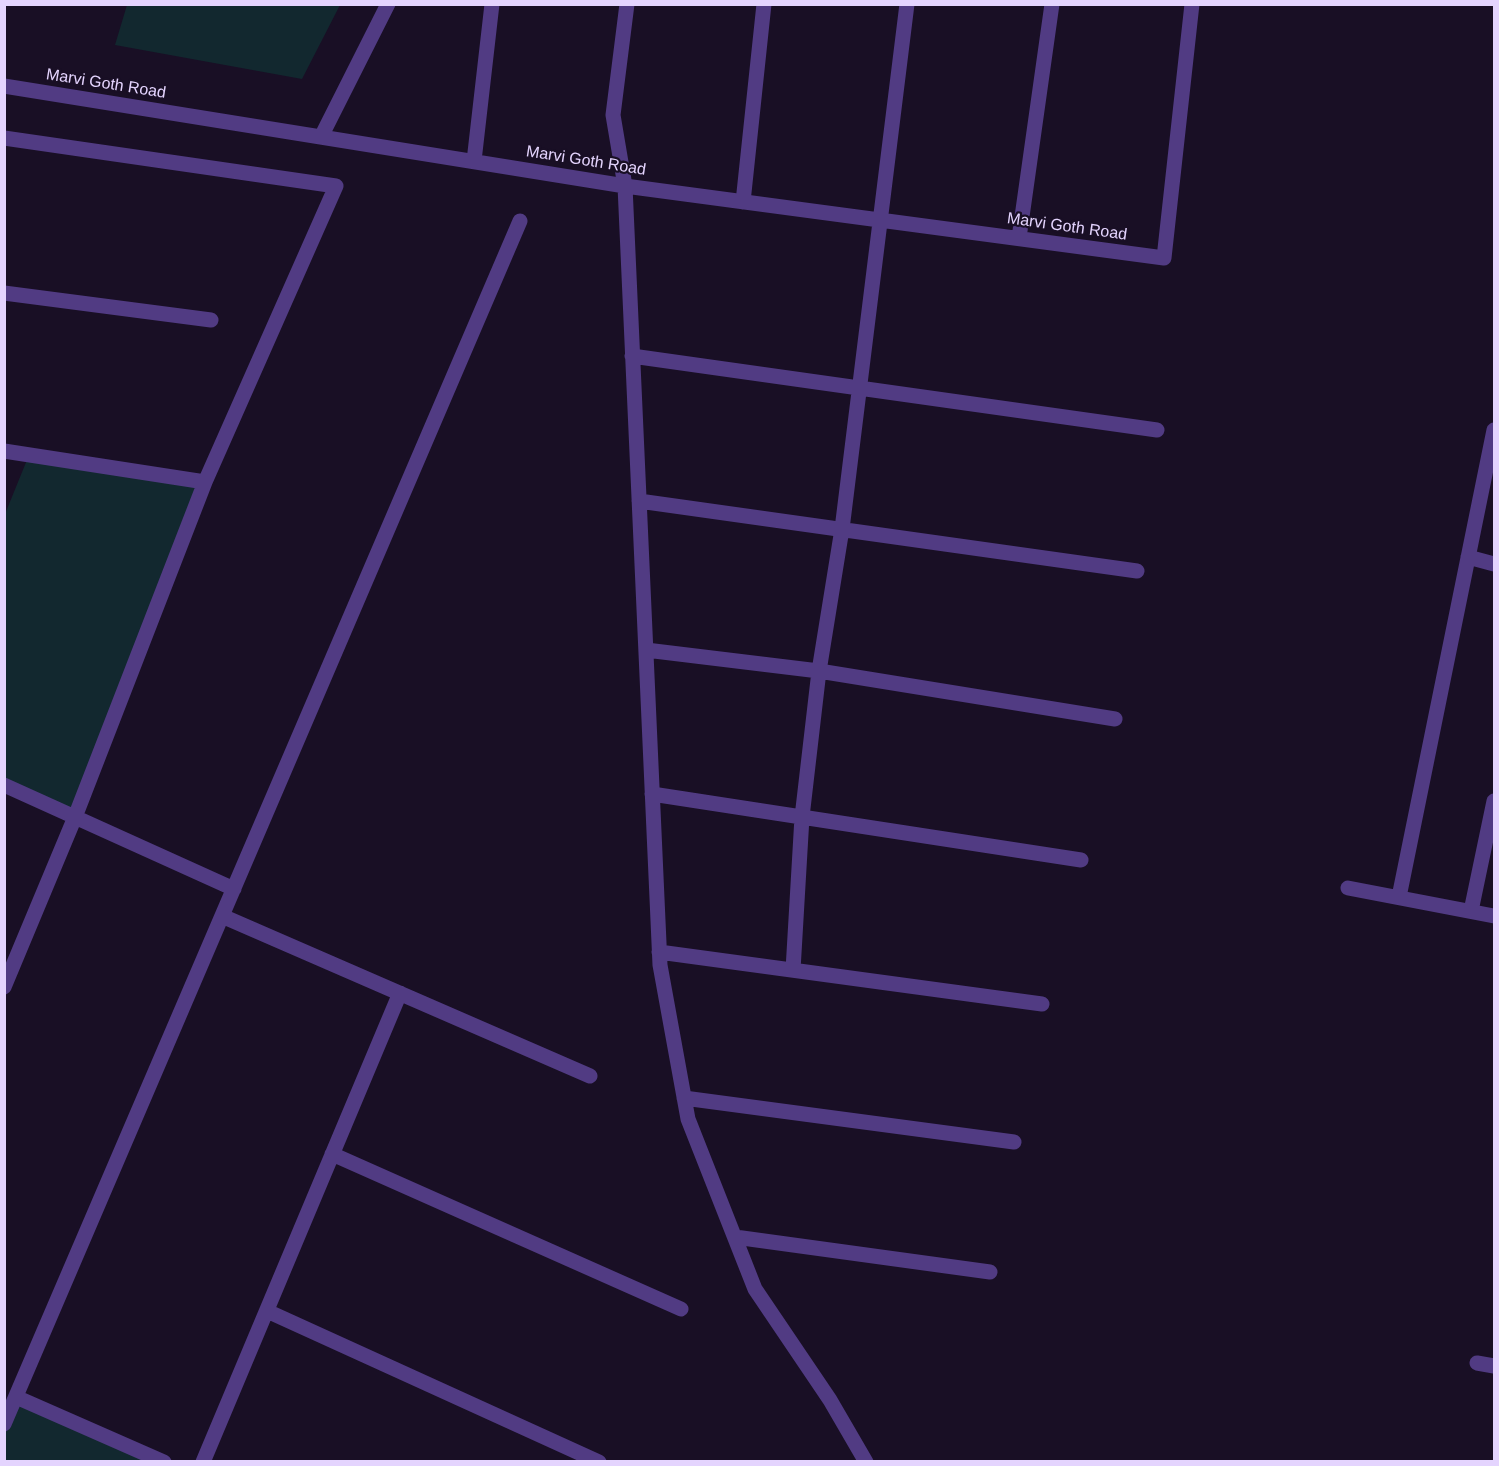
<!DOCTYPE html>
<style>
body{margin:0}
#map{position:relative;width:1499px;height:1466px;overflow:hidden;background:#190f25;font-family:Arial,sans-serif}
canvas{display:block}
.frame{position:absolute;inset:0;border:6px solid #e4d4fe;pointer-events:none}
</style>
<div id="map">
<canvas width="1499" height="1466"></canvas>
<div class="frame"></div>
</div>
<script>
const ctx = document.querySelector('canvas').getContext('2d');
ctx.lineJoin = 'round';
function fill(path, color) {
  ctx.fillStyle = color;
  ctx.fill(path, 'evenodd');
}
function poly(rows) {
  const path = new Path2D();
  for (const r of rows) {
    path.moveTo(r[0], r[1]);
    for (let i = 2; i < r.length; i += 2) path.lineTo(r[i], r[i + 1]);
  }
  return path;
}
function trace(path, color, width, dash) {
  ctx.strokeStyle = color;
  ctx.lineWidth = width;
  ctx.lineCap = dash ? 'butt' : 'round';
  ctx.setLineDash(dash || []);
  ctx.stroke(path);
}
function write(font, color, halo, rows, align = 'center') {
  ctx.font = font + ' Arial,sans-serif';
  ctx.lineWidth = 4.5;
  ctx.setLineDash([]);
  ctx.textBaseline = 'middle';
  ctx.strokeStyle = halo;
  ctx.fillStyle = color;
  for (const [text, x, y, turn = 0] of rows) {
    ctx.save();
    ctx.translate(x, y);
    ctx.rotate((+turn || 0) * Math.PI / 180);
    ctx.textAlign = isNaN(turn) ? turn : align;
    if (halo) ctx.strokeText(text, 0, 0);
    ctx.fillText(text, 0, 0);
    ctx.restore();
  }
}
const green = poly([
 [127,5,127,4,340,5,302,79,115,45],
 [29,455,205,482,75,817,5,785,5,514],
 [16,1397,164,1462,5,1462,5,1424]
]);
const minor = poly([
 [627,4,613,115,625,186,660,965,688,1119,755,1289,830,1400,866,1462],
 [4,86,625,186,1164,258,1192,4],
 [321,137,388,4],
 [4,138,336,186,205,482,75,817,4,987],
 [474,161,492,4],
 [743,202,764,4],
 [1019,238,1052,4],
 [4,293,211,320],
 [632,356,1157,430],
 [4,451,205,482],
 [639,501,1137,571],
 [1468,557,1494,564],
 [646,650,819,671,1115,719],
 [4,785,234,889],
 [652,794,1081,860],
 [1348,888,1494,916],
 [1399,897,1494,430],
 [1471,911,1494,801],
 [222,916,590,1076],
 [659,952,1042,1004],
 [793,970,802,817,819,671,842,529,907,4],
 [684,1098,1014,1142],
 [332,1154,681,1309],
 [735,1237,990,1272],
 [267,1311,599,1462],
 [1477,1363,1494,1366],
 [16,1397,164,1462],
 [4,1424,520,221],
 [203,1462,400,993]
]);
const streetNames = [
 ["Marvi Goth Road",106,84,9],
 ["Marvi Goth Road",586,161,9],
 ["Marvi Goth Road",1067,227,8]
];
fill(green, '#12282f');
trace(minor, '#513b83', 15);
write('16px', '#e4d4fe', '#190f25', streetNames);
</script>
